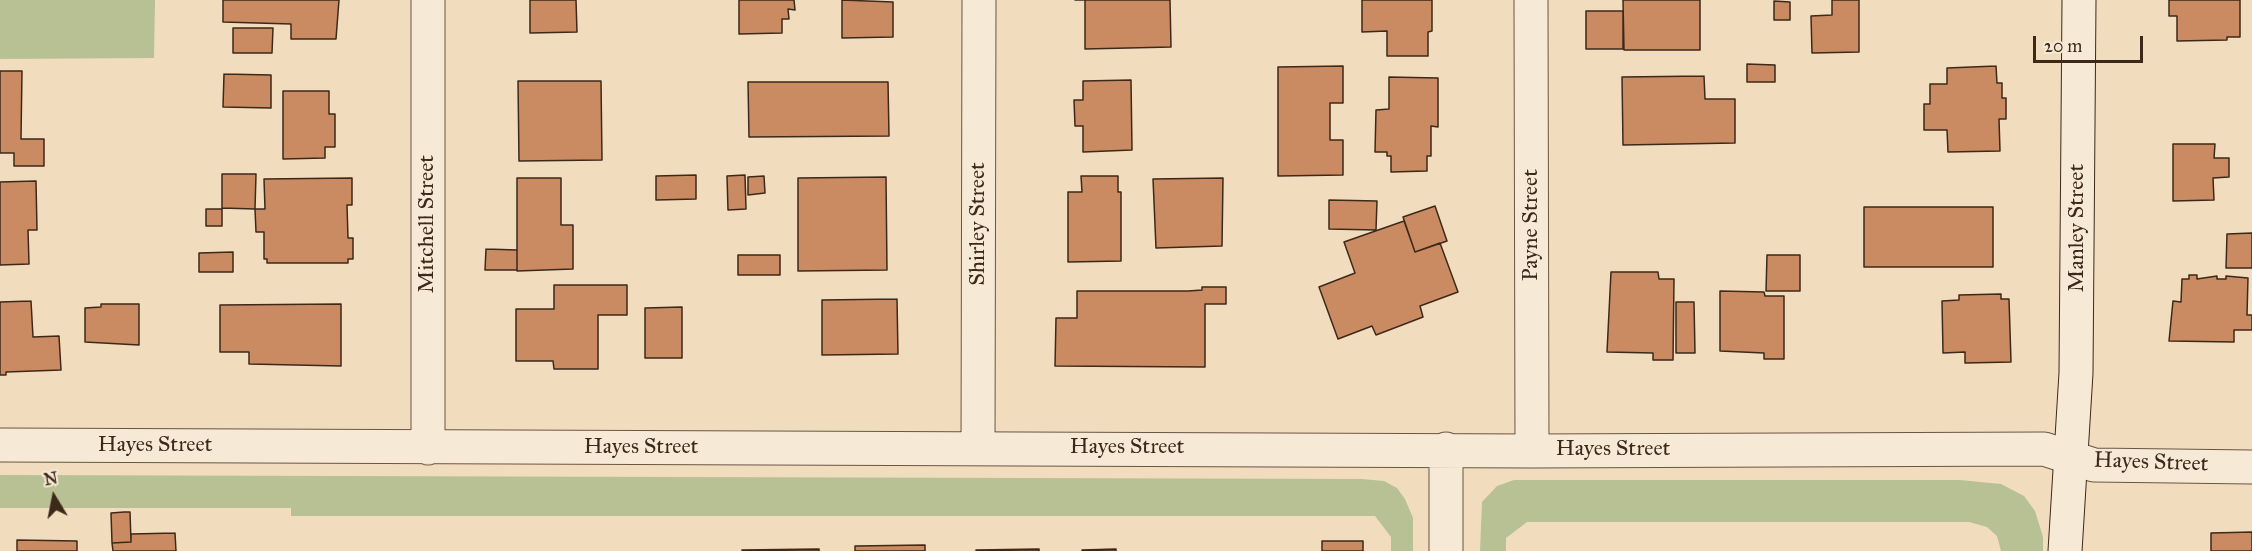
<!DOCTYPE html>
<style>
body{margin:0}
#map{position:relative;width:2252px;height:551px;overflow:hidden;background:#f1ddbe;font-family:"IM FELL Great Primer",serif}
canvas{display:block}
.north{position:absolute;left:24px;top:467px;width:60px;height:60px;-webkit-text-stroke:4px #f6e9d5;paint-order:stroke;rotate:350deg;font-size:16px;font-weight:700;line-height:24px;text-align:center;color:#3c291a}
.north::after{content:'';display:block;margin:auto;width:21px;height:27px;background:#3c291a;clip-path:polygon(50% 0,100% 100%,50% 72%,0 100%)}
.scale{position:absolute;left:2033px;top:36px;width:110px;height:27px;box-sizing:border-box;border:3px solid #3c291a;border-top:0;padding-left:8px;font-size:18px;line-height:21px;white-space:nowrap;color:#3c291a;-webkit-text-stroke:4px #f6e9d5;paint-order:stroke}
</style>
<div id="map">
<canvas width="2252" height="551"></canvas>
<div class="north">N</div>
<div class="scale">20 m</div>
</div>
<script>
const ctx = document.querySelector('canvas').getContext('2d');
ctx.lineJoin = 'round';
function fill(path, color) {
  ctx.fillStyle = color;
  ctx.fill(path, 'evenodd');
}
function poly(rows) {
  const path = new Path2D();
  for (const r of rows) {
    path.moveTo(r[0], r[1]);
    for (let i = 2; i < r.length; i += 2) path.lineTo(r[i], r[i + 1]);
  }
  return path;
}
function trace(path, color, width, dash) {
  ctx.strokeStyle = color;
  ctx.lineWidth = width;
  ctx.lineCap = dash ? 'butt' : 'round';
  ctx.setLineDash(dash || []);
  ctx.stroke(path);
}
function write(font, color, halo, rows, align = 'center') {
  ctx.font = font + ' "IM FELL Great Primer",serif';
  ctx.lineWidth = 4.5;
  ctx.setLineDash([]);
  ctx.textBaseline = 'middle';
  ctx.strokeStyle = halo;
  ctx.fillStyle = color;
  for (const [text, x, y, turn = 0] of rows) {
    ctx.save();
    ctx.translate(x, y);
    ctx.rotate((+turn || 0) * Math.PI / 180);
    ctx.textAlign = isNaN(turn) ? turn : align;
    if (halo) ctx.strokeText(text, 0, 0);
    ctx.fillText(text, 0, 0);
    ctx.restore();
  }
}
const green = poly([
 [0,0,155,0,154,58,0,59],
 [0,475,1362,479,1384,481,1397,488,1405,499,1413,518,1413,551,1391,551,1391,537,1375,516,291,516,291,508,0,508],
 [1514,480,1960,480,2001,484,2024,496,2035,511,2043,537,2043,551,2001,551,1997,536,1987,527,1969,522,1527,522,1506,538,1506,551,1480,551,1482,502,1497,486]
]);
const building = poly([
 [223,0,339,0,336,39,291,39,291,24,223,22,223,0],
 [530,0,576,0,577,32,530,33,530,0],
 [739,0,794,0,795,10,788,9,789,19,782,19,782,33,739,34,739,0],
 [842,0,893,2,893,37,842,38,842,0],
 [1075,0,1170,0,1171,47,1085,49,1085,0,1075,0],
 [1362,0,1432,0,1432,31,1428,32,1428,56,1387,56,1387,31,1362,32,1362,0],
 [1623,0,1700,0,1700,50,1624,50,1623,0],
 [1832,0,1859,0,1859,52,1812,53,1811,16,1832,15,1832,0],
 [2169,0,2240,0,2240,37,2227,37,2227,40,2177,41,2177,16,2169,16,2169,0],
 [1774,1,1790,2,1790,20,1774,20,1774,1],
 [1586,11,1623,11,1623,49,1586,49,1586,11],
 [233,28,273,28,272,53,233,53,233,28],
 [1747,64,1775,65,1775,82,1747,82,1747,64],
 [1343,66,1343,103,1330,103,1330,140,1343,140,1343,175,1278,176,1278,67,1343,66],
 [1996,66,1997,83,2002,83,2002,98,2006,98,2006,119,1999,119,2000,151,1948,152,1947,130,1924,130,1924,104,1930,104,1930,84,1947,84,1947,68,1996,66],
 [0,71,22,71,21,139,44,139,44,166,14,166,14,153,0,153,0,71],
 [224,74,271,75,271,108,223,107,224,74],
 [1704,76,1705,99,1735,99,1735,143,1623,145,1622,77,1704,76],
 [1389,77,1438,78,1438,127,1431,126,1431,156,1427,156,1427,171,1391,172,1391,156,1387,156,1387,152,1375,152,1376,110,1389,109,1389,77],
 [1131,80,1132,150,1083,152,1083,126,1075,126,1074,100,1083,100,1083,81,1131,80],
 [518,81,601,81,602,160,519,161,518,81],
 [748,82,888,82,889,136,749,137,748,82],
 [283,91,329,91,329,114,335,114,335,147,325,147,325,158,283,159,283,91],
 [2173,144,2215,144,2214,158,2229,158,2229,177,2213,178,2214,200,2173,201,2173,144],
 [222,174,256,174,255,209,222,208,222,174],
 [696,175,696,199,656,200,656,176,696,175],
 [745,175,746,209,728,210,727,176,745,175],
 [764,176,765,193,748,195,748,177,764,176],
 [1081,176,1118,176,1118,192,1121,192,1121,261,1068,262,1068,192,1082,192,1081,176],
 [886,177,887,270,798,271,798,178,886,177],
 [352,178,352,205,347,205,348,238,353,238,353,259,348,259,348,263,267,263,267,259,264,259,264,232,256,232,255,209,265,209,264,179,352,178],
 [517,178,561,178,561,225,573,225,573,269,517,271,517,178],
 [1223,178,1222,246,1156,248,1153,179,1223,178],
 [36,181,37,230,28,230,29,264,0,265,0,182,36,181],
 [1329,200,1377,201,1376,230,1329,229,1329,200],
 [1435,206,1447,241,1415,252,1403,217,1435,206],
 [1864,207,1993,207,1993,267,1864,267,1864,207],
 [206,209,222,209,222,226,206,226,206,209],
 [1404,221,1415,252,1440,243,1458,292,1420,306,1423,317,1376,335,1372,326,1338,339,1319,287,1355,273,1344,242,1404,221],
 [2252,233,2252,268,2226,268,2227,234,2252,233],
 [486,249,517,250,517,270,485,270,486,249],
 [233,252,233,272,199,272,199,253,233,252],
 [738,255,780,255,780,275,738,275,738,255],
 [1767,255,1800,255,1800,291,1766,291,1767,255],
 [1611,272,1658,272,1659,279,1674,279,1673,360,1653,360,1653,353,1607,352,1611,272],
 [2189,275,2197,275,2197,279,2217,276,2217,279,2226,279,2226,276,2248,278,2247,315,2252,315,2252,330,2234,330,2234,342,2169,341,2173,301,2181,302,2182,279,2189,279,2189,275],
 [554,285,627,285,627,315,598,315,598,369,554,369,553,361,516,361,516,309,554,309,554,285],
 [1202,287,1226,287,1226,304,1205,304,1205,367,1055,366,1056,318,1077,318,1077,291,1188,291,1202,290,1202,287],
 [1720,291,1764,292,1765,296,1784,296,1784,359,1764,359,1764,353,1720,351,1720,291],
 [2001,294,2001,299,2009,299,2011,362,1965,363,1965,352,1943,353,1942,301,1959,300,1959,295,2001,294],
 [897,299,898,354,822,355,822,300,897,299],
 [31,301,33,337,59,336,61,370,6,372,6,375,0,375,0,302,31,301],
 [1676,302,1694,302,1695,353,1676,353,1676,302],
 [101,304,139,304,139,345,85,342,85,308,101,307,101,304],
 [341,304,341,366,249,364,249,352,220,352,220,305,341,304],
 [682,307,682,358,645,358,645,308,682,307],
 [124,512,130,512,131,542,112,543,111,513,124,512],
 [2252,532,2252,551,2211,551,2211,533,2252,532],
 [175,533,176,551,113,551,112,543,131,542,131,534,175,533],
 [17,540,77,541,77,551,17,551,17,540],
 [1322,541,1363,541,1363,551,1322,551,1322,541],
 [925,545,925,551,855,551,855,546,925,545],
 [819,549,819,551,742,551,742,550,819,549],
 [1039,549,1039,551,976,551,976,550,1039,549],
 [1116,549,1116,551,1082,551,1082,550,1116,549]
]);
const minor = poly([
 [1531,0,1532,451],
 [0,445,1532,451,2044,449,2094,465,2252,467],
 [978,447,979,0],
 [428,448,428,0],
 [1446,551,1446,449]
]);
const secondary = poly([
 [2065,551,2076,373,2079,0]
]);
const streetNames = [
 ["Mitchell Street",428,224,-90],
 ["Shirley Street",979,224,-90],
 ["Payne Street",1532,225,-90],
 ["Manley Street",2078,228,-90],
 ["Hayes Street",155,446],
 ["Hayes Street",641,448],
 ["Hayes Street",1127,448],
 ["Hayes Street",1613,450],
 ["Hayes Street",2151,463,2]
];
fill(green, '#b8c193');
fill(building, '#ca8b62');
trace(building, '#3c291a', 1.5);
trace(minor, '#695643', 35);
trace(secondary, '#3c291a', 35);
trace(minor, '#f6e9d5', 33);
trace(secondary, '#f6e9d5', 33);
write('22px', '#3c291a', '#f6e9d5', streetNames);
</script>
